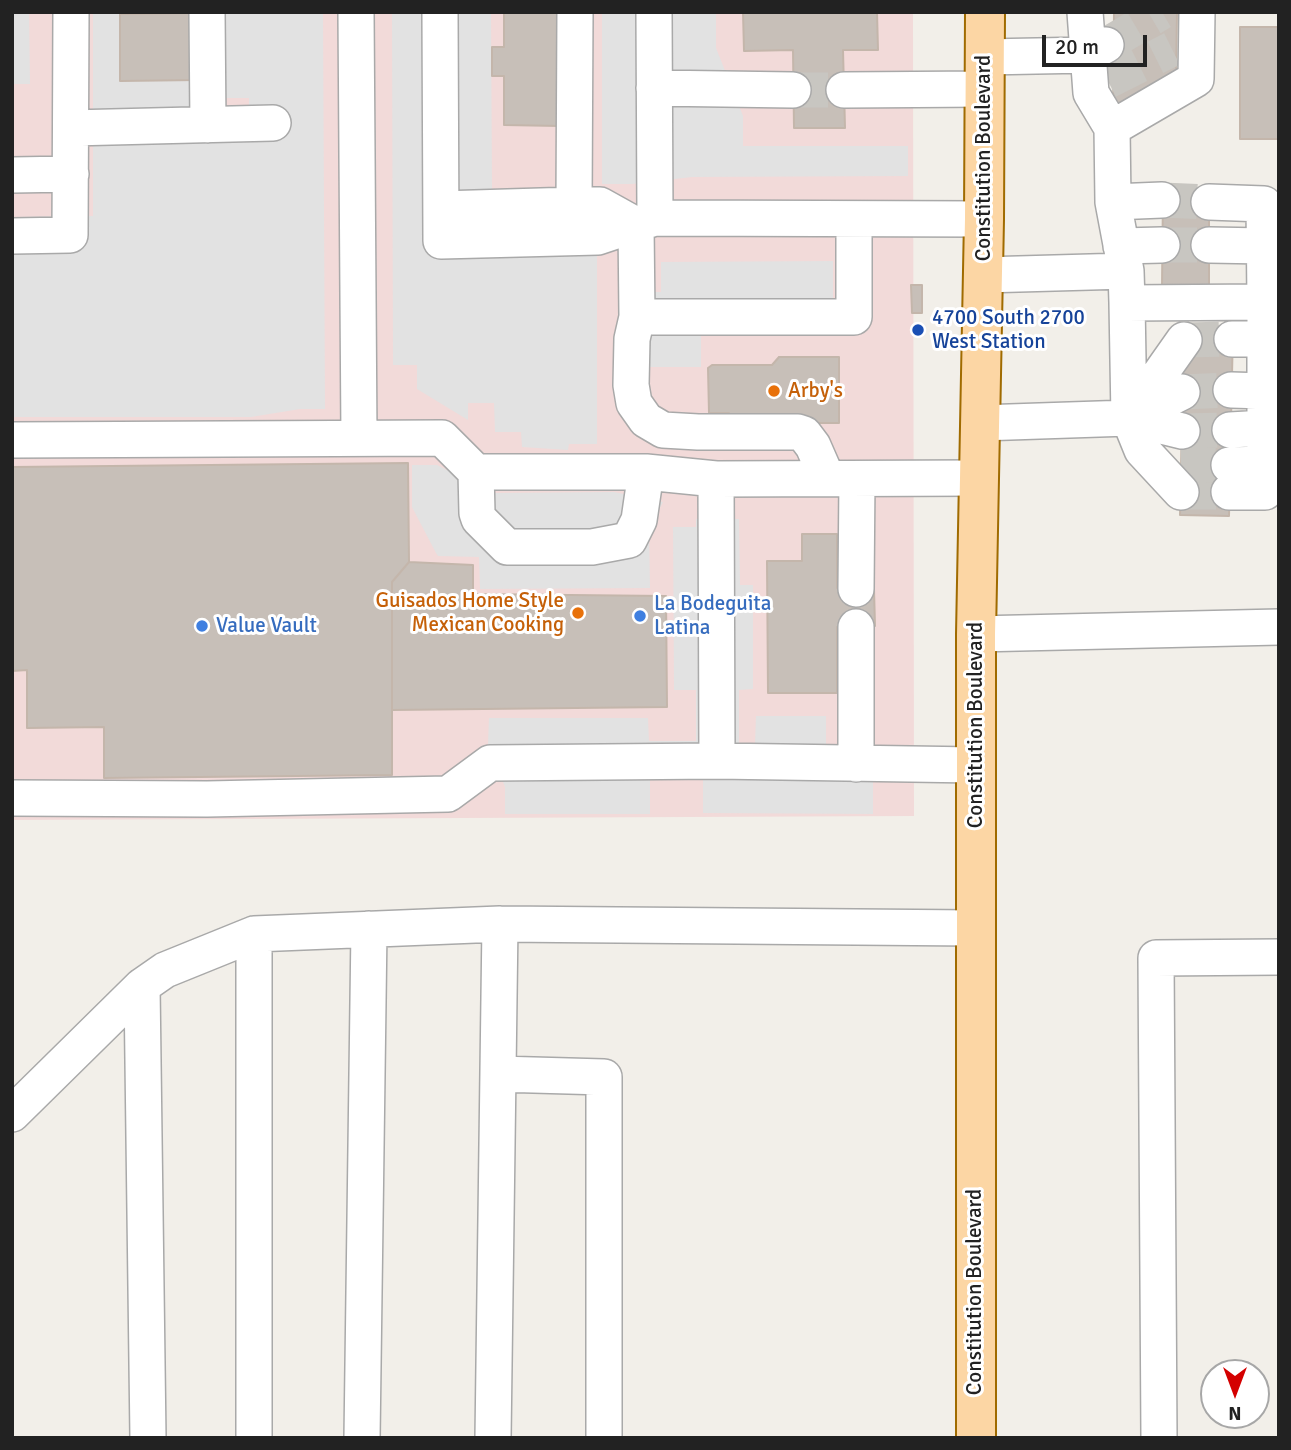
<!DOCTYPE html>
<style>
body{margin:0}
#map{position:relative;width:1291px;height:1450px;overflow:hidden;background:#f2efe9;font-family:Signika,sans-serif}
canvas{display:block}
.frame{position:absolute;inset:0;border:14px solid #222;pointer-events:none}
.north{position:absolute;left:1200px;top:1359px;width:70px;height:70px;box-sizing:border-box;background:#fff;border:2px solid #a7a7a7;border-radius:50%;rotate:180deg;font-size:19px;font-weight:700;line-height:28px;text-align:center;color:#222}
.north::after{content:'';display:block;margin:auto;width:24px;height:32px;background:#d40000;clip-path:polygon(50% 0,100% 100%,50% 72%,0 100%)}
.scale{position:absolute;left:1042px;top:35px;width:105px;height:32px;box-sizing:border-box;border:4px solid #222;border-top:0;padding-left:9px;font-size:21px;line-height:24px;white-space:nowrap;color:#222;-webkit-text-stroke:5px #fff;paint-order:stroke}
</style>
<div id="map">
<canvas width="1291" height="1450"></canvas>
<div class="frame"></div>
<div class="north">N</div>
<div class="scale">20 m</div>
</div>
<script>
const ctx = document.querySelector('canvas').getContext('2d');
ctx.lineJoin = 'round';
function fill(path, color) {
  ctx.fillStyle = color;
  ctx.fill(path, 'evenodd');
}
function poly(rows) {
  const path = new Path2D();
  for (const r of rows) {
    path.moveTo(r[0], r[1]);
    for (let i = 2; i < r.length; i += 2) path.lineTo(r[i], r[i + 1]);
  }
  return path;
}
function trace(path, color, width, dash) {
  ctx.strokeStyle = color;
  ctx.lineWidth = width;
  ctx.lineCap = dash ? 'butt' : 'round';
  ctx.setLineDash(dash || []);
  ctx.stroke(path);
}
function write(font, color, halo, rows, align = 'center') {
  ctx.font = font + ' Signika,sans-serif';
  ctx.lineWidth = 6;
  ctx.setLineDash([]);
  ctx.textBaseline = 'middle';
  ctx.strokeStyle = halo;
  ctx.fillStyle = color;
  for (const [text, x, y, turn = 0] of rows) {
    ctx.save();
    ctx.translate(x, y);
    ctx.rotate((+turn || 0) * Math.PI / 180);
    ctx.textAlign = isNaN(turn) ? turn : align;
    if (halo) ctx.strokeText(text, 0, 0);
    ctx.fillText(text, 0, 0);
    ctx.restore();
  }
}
const commercial = poly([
 [12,12,913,12,914,816,12,820]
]);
const parking = poly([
 [12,12,29,12,30,84,12,84],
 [249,12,323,12,325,409,300,409,251,417,12,417,12,217,93,216,93,14,119,14,119,81,192,81,192,108,249,108,249,98,223,98,223,14],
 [602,12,716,12,716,48,743,116,743,146,908,146,908,176,692,177,632,184,602,184],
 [392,13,491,13,492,191,465,257,597,253,597,444,569,444,568,450,522,447,521,432,495,432,494,403,468,403,468,420,417,389,417,365,393,365],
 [833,261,833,336,701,335,701,367,639,367,639,292,661,292,661,262],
 [412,465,437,465,493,493,614,492,663,502,649,529,650,588,480,589,479,557,438,556,436,553,412,507],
 [696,519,739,519,740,585,753,585,753,689,739,690,739,744,755,744,756,716,826,716,826,745,873,745,873,814,703,813,703,774,650,775,650,814,505,814,505,787,488,744,489,718,648,718,649,741,696,741,696,690,674,690,673,527,696,527]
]);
const building = poly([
 [504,12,560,12,560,126,504,125,504,76,492,76,492,47,504,47,504,12],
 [743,12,877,12,878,50,843,50,845,128,794,128,793,50,744,51,743,12],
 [1114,12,1177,12,1176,79,1113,113,1114,12],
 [196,13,197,80,120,81,120,14,196,13],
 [1240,27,1279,27,1279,139,1240,139,1240,27],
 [1163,191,1209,191,1209,288,1162,287,1163,191],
 [911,285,922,285,922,313,912,313,911,285],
 [1184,328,1233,329,1229,516,1180,515,1184,328],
 [779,357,839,357,839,423,737,423,729,413,709,413,708,368,712,365,772,365,779,357],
 [408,463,409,562,392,582,392,775,104,778,104,727,27,728,27,670,12,671,12,467,408,463],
 [802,534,837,534,837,588,874,589,875,626,837,627,837,693,768,693,767,561,802,561,802,534],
 [409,562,473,565,473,594,666,596,667,707,392,710,392,582,409,562]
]);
const minorTunnel = poly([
 [1106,45,1162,12],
 [1108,81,1172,49],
 [793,90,844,90],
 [1162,200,1209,202],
 [1162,245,1209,245],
 [1184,340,1232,339],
 [1182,392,1231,390],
 [1182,431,1230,430],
 [1181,466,1229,465],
 [1181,492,1229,492]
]);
const minor = poly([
 [207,12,208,125],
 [356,12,359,437],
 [440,12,441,241,598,237,655,218,984,219],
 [654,12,655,218],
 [1085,12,1091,93,1112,128],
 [985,57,1088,55,1106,45],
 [654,88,793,90],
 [844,90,985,89],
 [71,128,273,123],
 [12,175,71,174],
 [1113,202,1162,200],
 [1209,202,1264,204,1265,302],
 [574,205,600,205,636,225,637,317,854,317,854,219],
 [441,209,574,205,575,12],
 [12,236,70,235,71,12],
 [1209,245,1265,246],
 [1121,246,1162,245],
 [1126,271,1113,202,1112,128,1196,79,1197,12],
 [983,275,1126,271,1127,303,1265,302,1265,492,1229,492],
 [1127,303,1129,418,1145,433],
 [637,317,632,339,631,385,634,403,646,420,663,430,698,432,798,432,804,434,813,446,827,478],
 [1232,339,1265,339],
 [1231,390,1265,391],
 [1132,417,1182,392],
 [1129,418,1184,340],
 [1129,418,1182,431],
 [980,423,1129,418,1142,450,1181,492],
 [1230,430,1265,428],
 [12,440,442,438,476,472,646,472,716,479,979,478],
 [1229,465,1264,464],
 [476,472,477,513,479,519,507,547,592,547,629,540,639,520,646,472],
 [716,479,717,761],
 [856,589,857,479],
 [976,634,1279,627],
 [856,764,856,627],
 [12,798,207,799,448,794,490,763,717,761,975,765],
 [254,934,254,1438],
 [142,986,148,1438],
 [498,1074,604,1077,604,1438],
 [12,1114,142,986,165,970,254,934,500,924,974,928],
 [362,1438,369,929],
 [493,1438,500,924],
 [1159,1438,1156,958,1279,957]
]);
const major = poly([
 [976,1438,976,634,984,219,985,12]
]);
const markers = [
 [918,330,7,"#1a4fb4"],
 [774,391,7,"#e8710a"],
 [578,613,7,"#e8710a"],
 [640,616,7,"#3f7fe0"],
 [202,626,7,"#3f7fe0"]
];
const streetNames = [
 ["Constitution Boulevard",984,158,-90],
 ["Constitution Boulevard",976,725,-90],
 ["Constitution Boulevard",975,1292,-90]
];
const transitNames = [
 ["4700 South 2700",932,318],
 ["West Station",932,342]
];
const foodNames = [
 ["Arby's",788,391],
 ["Guisados Home Style",564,601,"right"],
 ["Mexican Cooking",564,625,"right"]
];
const shopNames = [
 ["La Bodeguita",654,604],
 ["Latina",654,628],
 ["Value Vault",216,626]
];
fill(commercial, '#f2dad9');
fill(parking, '#e2e2e2');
fill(building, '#c7bfb8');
trace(building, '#c4b6ab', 2);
trace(minorTunnel, '#c8c6c1', 35, [35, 18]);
trace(minor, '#a9a9a9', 38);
trace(major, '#a06b00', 42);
trace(minor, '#fff', 35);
trace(major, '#fcd6a4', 38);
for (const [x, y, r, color] of markers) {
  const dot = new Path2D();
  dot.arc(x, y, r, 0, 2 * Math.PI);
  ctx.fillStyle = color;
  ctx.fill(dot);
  trace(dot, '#fff', 2.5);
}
write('21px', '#222', '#fff', streetNames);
write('21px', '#164399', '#fff', transitNames, 'left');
write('21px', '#c56008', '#fff', foodNames, 'left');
write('21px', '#366cbe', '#fff', shopNames, 'left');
</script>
